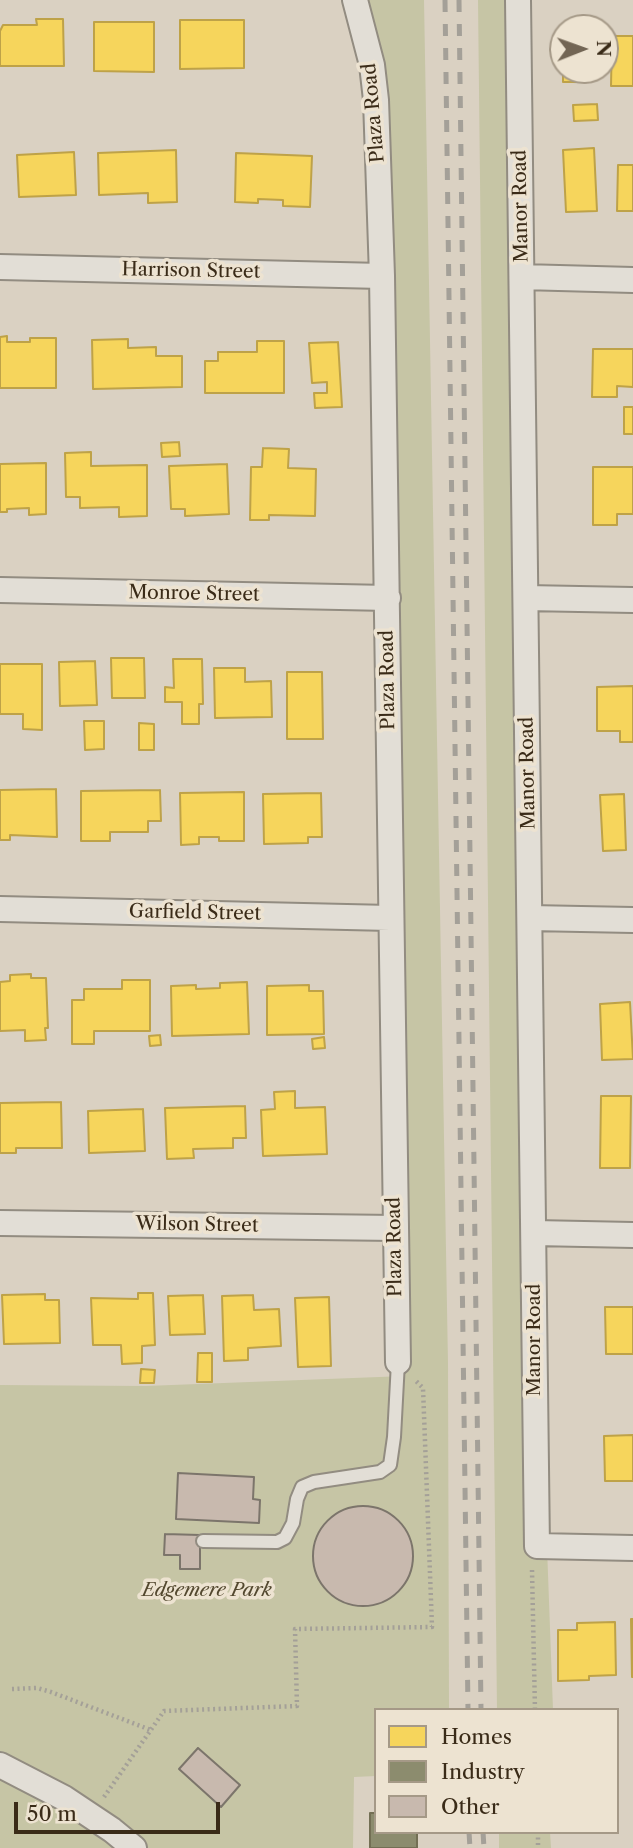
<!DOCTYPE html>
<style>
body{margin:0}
#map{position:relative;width:633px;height:1848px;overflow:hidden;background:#dad1c2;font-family:"Libre Caslon Text",serif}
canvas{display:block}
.legend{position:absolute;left:374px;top:1708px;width:245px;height:126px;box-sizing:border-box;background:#ede3d1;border:2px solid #a59987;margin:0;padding:9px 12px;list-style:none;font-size:21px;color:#3a2b18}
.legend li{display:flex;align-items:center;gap:14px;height:35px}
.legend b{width:35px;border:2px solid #a59987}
.north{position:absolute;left:549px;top:14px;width:70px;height:70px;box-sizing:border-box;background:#ede3d1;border:2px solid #a59987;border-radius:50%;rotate:89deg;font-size:19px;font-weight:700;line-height:28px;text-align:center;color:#3a2b18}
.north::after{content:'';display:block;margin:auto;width:24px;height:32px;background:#726554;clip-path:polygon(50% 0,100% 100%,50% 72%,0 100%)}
.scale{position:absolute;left:14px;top:1802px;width:206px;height:32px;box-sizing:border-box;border:4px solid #3a2b18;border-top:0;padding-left:9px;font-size:21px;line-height:24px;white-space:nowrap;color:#3a2b18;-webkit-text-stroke:5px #ede3d1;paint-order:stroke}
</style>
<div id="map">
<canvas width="633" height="1848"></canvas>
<ul class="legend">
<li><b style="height:19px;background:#f6d55c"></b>Homes</li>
<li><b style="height:19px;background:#8c8c6e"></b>Industry</li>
<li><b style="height:19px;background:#c8b9ae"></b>Other</li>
</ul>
<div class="north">N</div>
<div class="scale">50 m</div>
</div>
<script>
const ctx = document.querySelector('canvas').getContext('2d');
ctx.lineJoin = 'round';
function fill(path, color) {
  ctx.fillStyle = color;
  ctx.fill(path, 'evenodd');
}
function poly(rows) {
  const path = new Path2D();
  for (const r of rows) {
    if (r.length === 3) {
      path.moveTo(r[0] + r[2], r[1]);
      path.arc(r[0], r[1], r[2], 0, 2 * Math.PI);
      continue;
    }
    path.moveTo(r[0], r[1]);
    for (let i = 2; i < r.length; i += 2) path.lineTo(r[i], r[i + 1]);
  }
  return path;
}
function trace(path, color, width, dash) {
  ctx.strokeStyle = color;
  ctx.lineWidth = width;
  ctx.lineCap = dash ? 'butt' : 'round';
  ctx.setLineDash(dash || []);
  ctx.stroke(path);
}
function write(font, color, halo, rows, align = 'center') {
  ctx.font = font + ' "Libre Caslon Text",serif';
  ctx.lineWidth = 7;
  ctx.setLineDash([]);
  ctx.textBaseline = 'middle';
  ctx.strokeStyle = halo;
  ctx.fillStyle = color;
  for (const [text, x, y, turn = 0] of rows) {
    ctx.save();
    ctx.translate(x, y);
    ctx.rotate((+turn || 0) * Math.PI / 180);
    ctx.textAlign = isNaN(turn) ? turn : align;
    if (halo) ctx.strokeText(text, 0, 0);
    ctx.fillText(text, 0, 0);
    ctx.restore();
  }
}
const green = poly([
 [354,0,424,0,448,1363,449,1710,376,1710,376,1776,354,1777,353,1848,0,1848,0,1385,146,1386,405,1376,376,69],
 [478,0,514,0,547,1547,553,1710,497,1710],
 [499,1832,550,1832,551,1848,499,1848]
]);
const homes = poly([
 [36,19,63,19,64,66,0,66,0,31,3,25,37,25,36,19],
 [180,20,244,20,244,68,180,69,180,20],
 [94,22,154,22,154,72,94,71,94,22],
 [612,36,633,36,633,86,611,86,612,36],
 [563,70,596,70,596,72,577,72,577,82,563,82,563,70],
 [597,104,598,120,574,121,573,105,597,104],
 [594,148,597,211,566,212,563,150,594,148],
 [176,150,177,202,148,203,148,193,99,195,98,153,176,150],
 [74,152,76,195,19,197,17,155,74,152],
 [236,153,312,156,310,207,283,206,283,200,258,199,258,203,235,202,236,153],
 [618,165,633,165,633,211,617,211,618,165],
 [7,336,7,342,30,342,30,338,56,338,56,388,0,388,0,337,7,336],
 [128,339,128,348,156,347,156,356,182,356,182,387,93,389,92,340,128,339],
 [257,341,284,341,284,393,205,393,205,361,218,361,218,352,257,352,257,341],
 [338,342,342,407,315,408,314,393,327,393,327,382,312,383,309,343,338,342],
 [593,349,633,349,633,387,617,386,617,397,592,397,593,349],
 [624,407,633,407,633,434,624,434,624,407],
 [179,442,180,456,162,457,161,443,179,442],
 [263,448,289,449,288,468,316,469,315,516,269,515,269,520,250,520,251,467,262,467,263,448],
 [91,452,91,466,147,465,147,516,119,517,119,507,80,508,80,497,66,497,65,453,91,452],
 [46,463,46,514,29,515,29,508,7,509,7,512,0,512,0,464,46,463],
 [227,464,229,514,185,516,185,509,171,509,169,466,227,464],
 [593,467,633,467,633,514,617,514,617,525,593,525,593,467],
 [111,658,144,658,145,698,112,698,111,658],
 [173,659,202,659,203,704,199,704,199,724,182,724,182,702,165,702,165,687,174,688,173,659],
 [95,661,97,705,60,706,59,662,95,661],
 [0,664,42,664,42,730,23,729,23,714,0,714,0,664],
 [214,668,245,668,245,682,271,681,272,717,215,718,214,668],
 [287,672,322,672,323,739,287,739,287,672],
 [633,686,633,742,620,742,620,731,597,731,597,687,633,686],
 [84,721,104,721,104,749,85,750,84,721],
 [139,723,154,724,154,750,139,750,139,723],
 [56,789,57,837,10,835,10,840,0,840,0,790,56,789],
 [160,790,161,821,148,821,148,832,110,832,110,841,81,841,81,791,160,790],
 [244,792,244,841,219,841,219,837,199,837,199,844,181,845,180,793,244,792],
 [321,793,322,837,308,837,308,843,264,844,263,794,321,793],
 [624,794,626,850,603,851,600,795,624,794],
 [31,974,31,978,46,978,48,1028,45,1028,46,1040,25,1041,25,1030,0,1031,0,982,10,981,10,975,31,974],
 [122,980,150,980,150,1031,94,1031,94,1044,72,1044,72,1000,84,1000,84,989,122,989,122,980],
 [247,982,249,1034,172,1036,171,986,196,985,196,989,220,988,220,983,247,982],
 [309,985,309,991,323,991,324,1034,267,1035,267,986,309,985],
 [630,1002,633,1059,602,1060,600,1004,630,1002],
 [160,1035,161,1045,150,1046,149,1036,160,1035],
 [324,1037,325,1048,313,1049,312,1039,324,1037],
 [295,1091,295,1108,325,1107,327,1154,263,1156,261,1110,275,1109,274,1092,295,1091],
 [601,1096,631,1096,630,1168,600,1168,601,1096],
 [61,1102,62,1148,16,1148,16,1153,0,1153,0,1103,61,1102],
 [245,1106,246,1138,233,1138,233,1148,193,1149,194,1158,167,1159,165,1108,245,1106],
 [143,1109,145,1151,89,1153,88,1111,143,1109],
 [138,1293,153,1293,155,1345,142,1346,142,1363,122,1364,121,1345,93,1345,91,1298,138,1299,138,1293],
 [45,1294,45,1300,59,1300,60,1343,4,1344,2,1295,45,1294],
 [203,1295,205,1334,170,1335,168,1296,203,1295],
 [253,1295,254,1310,279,1309,281,1346,248,1348,248,1360,224,1361,222,1296,253,1295],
 [329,1297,331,1366,298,1367,295,1298,329,1297],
 [605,1307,633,1307,633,1354,606,1354,605,1307],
 [198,1353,212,1353,212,1382,197,1382,198,1353],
 [141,1369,155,1370,154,1383,140,1383,141,1369],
 [633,1435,633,1481,605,1481,604,1436,633,1435],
 [631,1619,633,1619,633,1677,632,1677,631,1619],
 [615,1622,616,1675,589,1676,589,1680,558,1681,558,1630,577,1630,577,1623,615,1622]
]);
const industry = poly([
 [370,1813,376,1813,376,1832,417,1832,417,1848,370,1848,370,1813]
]);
const building = poly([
 [178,1473,254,1477,253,1499,260,1500,259,1523,176,1519,178,1473],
 [363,1556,50],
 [165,1534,200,1535,200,1569,180,1569,180,1555,164,1555,165,1534],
 [198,1748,240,1785,221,1807,179,1769,198,1748]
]);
const path = poly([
 [532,1570,535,1710],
 [12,1689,37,1688,51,1692,151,1730],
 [104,1797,164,1711,297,1706,295,1629,432,1627,423,1388,415,1380],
 [538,1832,538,1848]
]);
const service = poly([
 [203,1541,277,1542,285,1538,293,1523,297,1499,302,1487,314,1482,380,1472,390,1465,394,1437,398,1362]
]);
const minor = poly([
 [355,0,372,65,376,100,382,276,398,1362],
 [518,0,537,1546,633,1548],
 [0,267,382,276],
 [522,277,633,280],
 [0,590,388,598],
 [526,598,633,600],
 [0,909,390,918],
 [530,918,633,920],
 [0,1223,395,1228],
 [535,1233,633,1235],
 [0,1765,64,1798,112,1830,134,1848]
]);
const rail = poly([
 [445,0,468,1710],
 [459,0,481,1710],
 [469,1832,470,1848],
 [483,1832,484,1848]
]);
const streetNames = [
 ["Plaza Road",374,113,-95],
 ["Manor Road",521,206,-91],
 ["Harrison Street",191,271,1],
 ["Monroe Street",194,594,1],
 ["Plaza Road",388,680,-91],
 ["Manor Road",528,773,-91],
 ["Garfield Street",195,913,1],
 ["Wilson Street",197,1225,1],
 ["Plaza Road",395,1247,-91],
 ["Manor Road",535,1340,-90]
];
const parkNames = [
 ["Edgemere Park",207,1591]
];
fill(green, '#c6c5a5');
fill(homes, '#f6d55c');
trace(homes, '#bea248', 2);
fill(industry, '#8c8c6e');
trace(industry, '#736f54', 2);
fill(building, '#c8b9ae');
trace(building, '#7c756b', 2);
trace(service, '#928c81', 16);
trace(minor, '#928c81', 28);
trace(path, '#a4a098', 4.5, [2, 3.5]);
trace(service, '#e2ded6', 12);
trace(minor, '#e2ded6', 24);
trace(rail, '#a4a098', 5, [12, 12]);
write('19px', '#3a2b18', '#ede3d1', streetNames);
write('italic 19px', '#53482f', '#ede3d1', parkNames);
</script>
